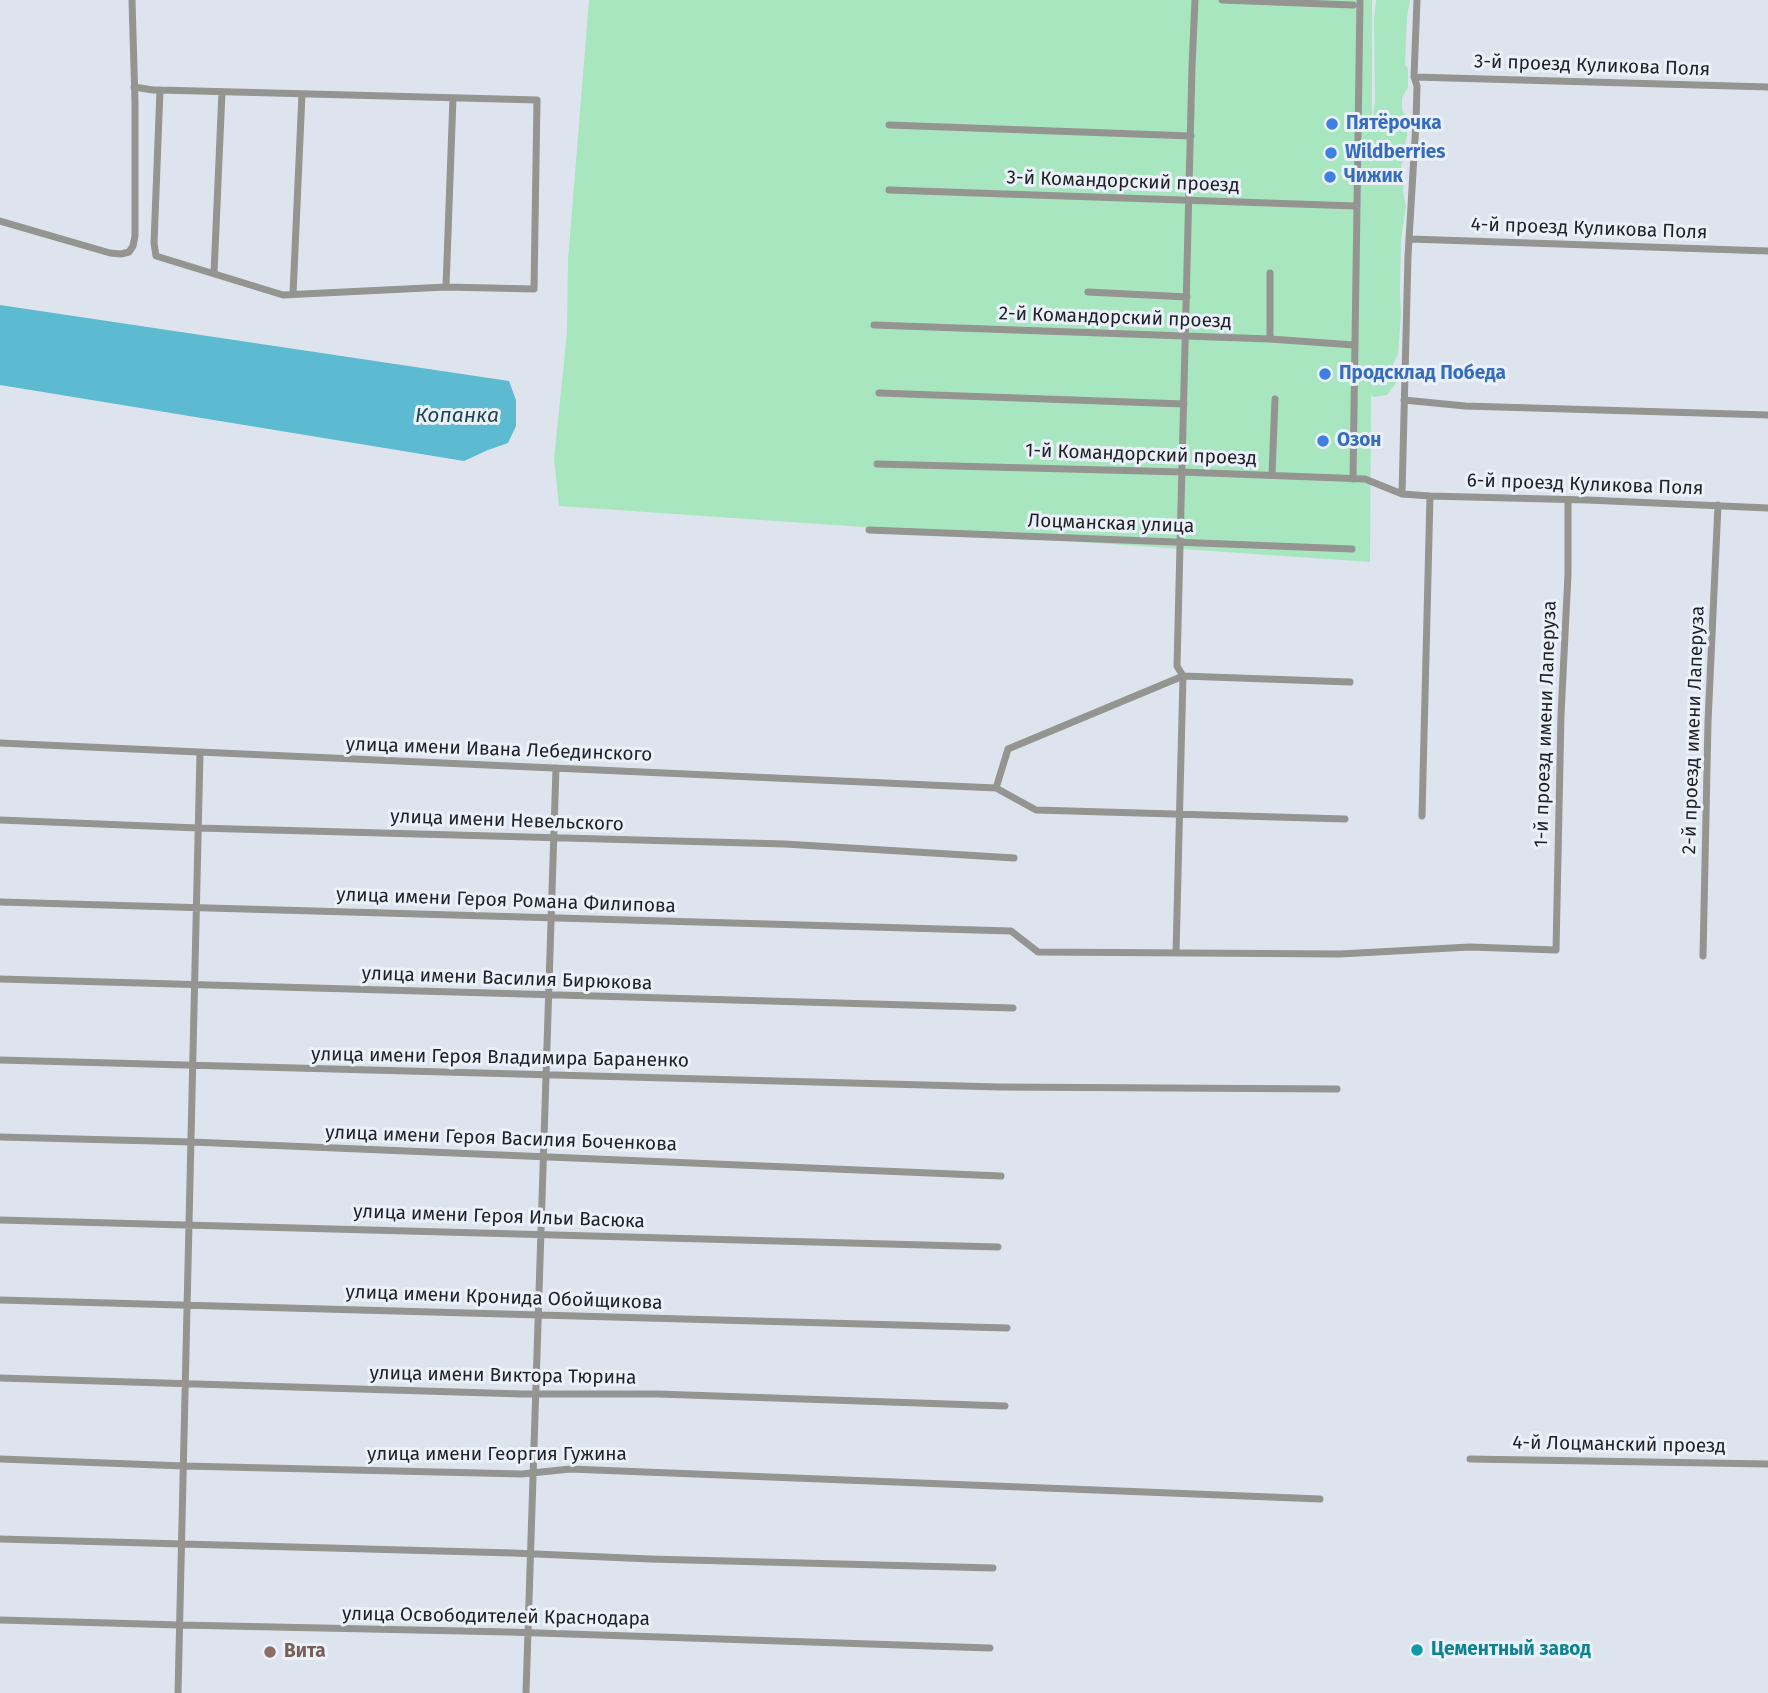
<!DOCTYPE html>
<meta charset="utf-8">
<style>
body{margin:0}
canvas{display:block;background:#dee4ee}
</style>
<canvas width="1768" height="1693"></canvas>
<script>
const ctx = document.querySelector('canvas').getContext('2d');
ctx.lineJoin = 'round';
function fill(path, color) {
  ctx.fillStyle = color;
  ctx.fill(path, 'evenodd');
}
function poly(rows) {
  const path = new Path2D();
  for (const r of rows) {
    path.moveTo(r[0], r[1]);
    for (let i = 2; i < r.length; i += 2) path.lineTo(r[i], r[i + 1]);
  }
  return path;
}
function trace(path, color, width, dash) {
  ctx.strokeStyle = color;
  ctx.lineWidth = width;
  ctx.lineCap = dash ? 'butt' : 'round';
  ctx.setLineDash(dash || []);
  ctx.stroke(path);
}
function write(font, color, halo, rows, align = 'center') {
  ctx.font = font + ' "Fira Sans",sans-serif';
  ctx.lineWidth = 6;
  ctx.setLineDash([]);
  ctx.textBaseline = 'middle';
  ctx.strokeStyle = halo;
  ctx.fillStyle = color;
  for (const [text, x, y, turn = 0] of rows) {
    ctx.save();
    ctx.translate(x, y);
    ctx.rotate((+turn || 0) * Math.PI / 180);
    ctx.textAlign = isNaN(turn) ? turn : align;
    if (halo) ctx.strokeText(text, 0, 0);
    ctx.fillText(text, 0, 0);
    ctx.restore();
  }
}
const green = poly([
 [589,0,1372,0,1372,129,1375,100,1374,19,1376,0,1410,0,1407,17,1405,64,1408,69,1408,87,1402,98,1402,110,1407,118,1407,135,1401,168,1404,181,1403,193,1406,206,1401,240,1400,291,1401,314,1398,354,1393,364,1396,373,1396,383,1387,395,1374,397,1371,395,1370,562,559,506,554,459,567,332,568,260]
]);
const water = poly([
 [0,305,509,381,516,400,516,426,508,443,488,450,464,461,0,385]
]);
const minor = poly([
 [1222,0,1353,5],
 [1414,77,1768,87],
 [134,87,153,90,160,90,537,100,534,289,446,287,283,295,156,256,154,243,160,90],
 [889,125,1191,136],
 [889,190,1356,206],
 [0,221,110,253,121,254,129,252,133,246,135,236,135,102,132,0],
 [1410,239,1768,251],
 [214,273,222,92],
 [446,287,453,98],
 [1088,292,1187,297],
 [293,294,302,94],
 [874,325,1270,339,1354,345],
 [1270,339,1270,273],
 [879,393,1184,404],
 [1404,400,1465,406,1768,415],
 [877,464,1182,472,1365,479,1402,494,1430,496,1587,500,1768,508],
 [1272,475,1275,399],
 [1353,479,1360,0],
 [1402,494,1408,256,1416,122,1417,86,1414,77,1417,0],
 [869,530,1352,549],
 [0,743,996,788,1036,810,1345,819],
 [996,788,1008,749,1183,676,1350,682],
 [1422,816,1430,496],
 [0,820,198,828,785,844,1014,858],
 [0,902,1011,931,1038,952,1340,954,1470,947,1556,950,1561,715,1568,574,1568,500],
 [1176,953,1183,676,1177,666,1192,67,1195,0],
 [1703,956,1708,722,1718,505],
 [0,979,1013,1008],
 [0,1060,999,1087,1337,1089],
 [0,1137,192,1142,1001,1176],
 [0,1220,998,1247],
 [0,1300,1007,1328],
 [0,1378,522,1394,658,1394,1005,1406],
 [0,1459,184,1466,522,1474,570,1469,1320,1499],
 [1470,1459,1768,1464],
 [0,1539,513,1553,650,1559,993,1568],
 [0,1620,180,1625,509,1632,990,1648],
 [178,1693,200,753],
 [526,1693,556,768]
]);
const markers = [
 [1332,124,7,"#3f7fe0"],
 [1331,153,7,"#3f7fe0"],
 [1330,177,7,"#3f7fe0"],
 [1325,374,7,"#3f7fe0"],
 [1323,441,7,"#3f7fe0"],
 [1417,1650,7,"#0f9aa8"],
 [270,1652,7,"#8d6e63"]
];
const streetNames = [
 ["3-й проезд Куликова Поля",1592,66,2],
 ["3-й Командорский проезд",1123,182,2],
 ["4-й проезд Куликова Поля",1589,229,2],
 ["2-й Командорский проезд",1115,318,2],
 ["1-й Командорский проезд",1141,455,2],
 ["6-й проезд Куликова Поля",1585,485,2],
 ["Лоцманская улица",1111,524,2],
 ["1-й проезд имени Лаперуза",1546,724,-88],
 ["2-й проезд имени Лаперуза",1694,730,-88],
 ["улица имени Ивана Лебединского",499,750,2],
 ["улица имени Невельского",507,821,2],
 ["улица имени Героя Романа Филипова",506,901,2],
 ["улица имени Василия Бирюкова",507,979,2],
 ["улица имени Героя Владимира Бараненко",500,1058,1],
 ["улица имени Героя Василия Боченкова",501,1139,2],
 ["улица имени Героя Ильи Васюка",499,1217,2],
 ["улица имени Кронида Обойщикова",504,1298,2],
 ["улица имени Виктора Тюрина",503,1376,1],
 ["4-й Лоцманский проезд",1619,1445,1],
 ["улица имени Георгия Гужина",497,1455],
 ["улица Освободителей Краснодара",496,1617,1]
];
const shopNames = [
 ["Пятёрочка",1346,124],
 ["Wildberries",1345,153],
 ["Чижик",1344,177],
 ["Продсклад Победа",1339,374],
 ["Озон",1337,441]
];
const cultureNames = [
 ["Цементный завод",1431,1650]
];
const educationNames = [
 ["Вита",284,1652]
];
const waterNames = [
 ["Копанка",457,416]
];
fill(green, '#a8e6c0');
fill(water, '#5cbbd0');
trace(minor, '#949590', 7);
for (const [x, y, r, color] of markers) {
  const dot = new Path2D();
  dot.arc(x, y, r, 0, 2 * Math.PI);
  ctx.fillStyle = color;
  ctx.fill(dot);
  trace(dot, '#ebf1fb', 2.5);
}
write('19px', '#202225', '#ebf1fb', streetNames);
write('bold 19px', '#366cbe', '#ebf1fb', shopNames, 'left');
write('bold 19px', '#0d838f', '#ebf1fb', cultureNames, 'left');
write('bold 19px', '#785e54', '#ebf1fb', educationNames, 'left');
write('italic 21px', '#1c4750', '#ebf1fb', waterNames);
</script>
